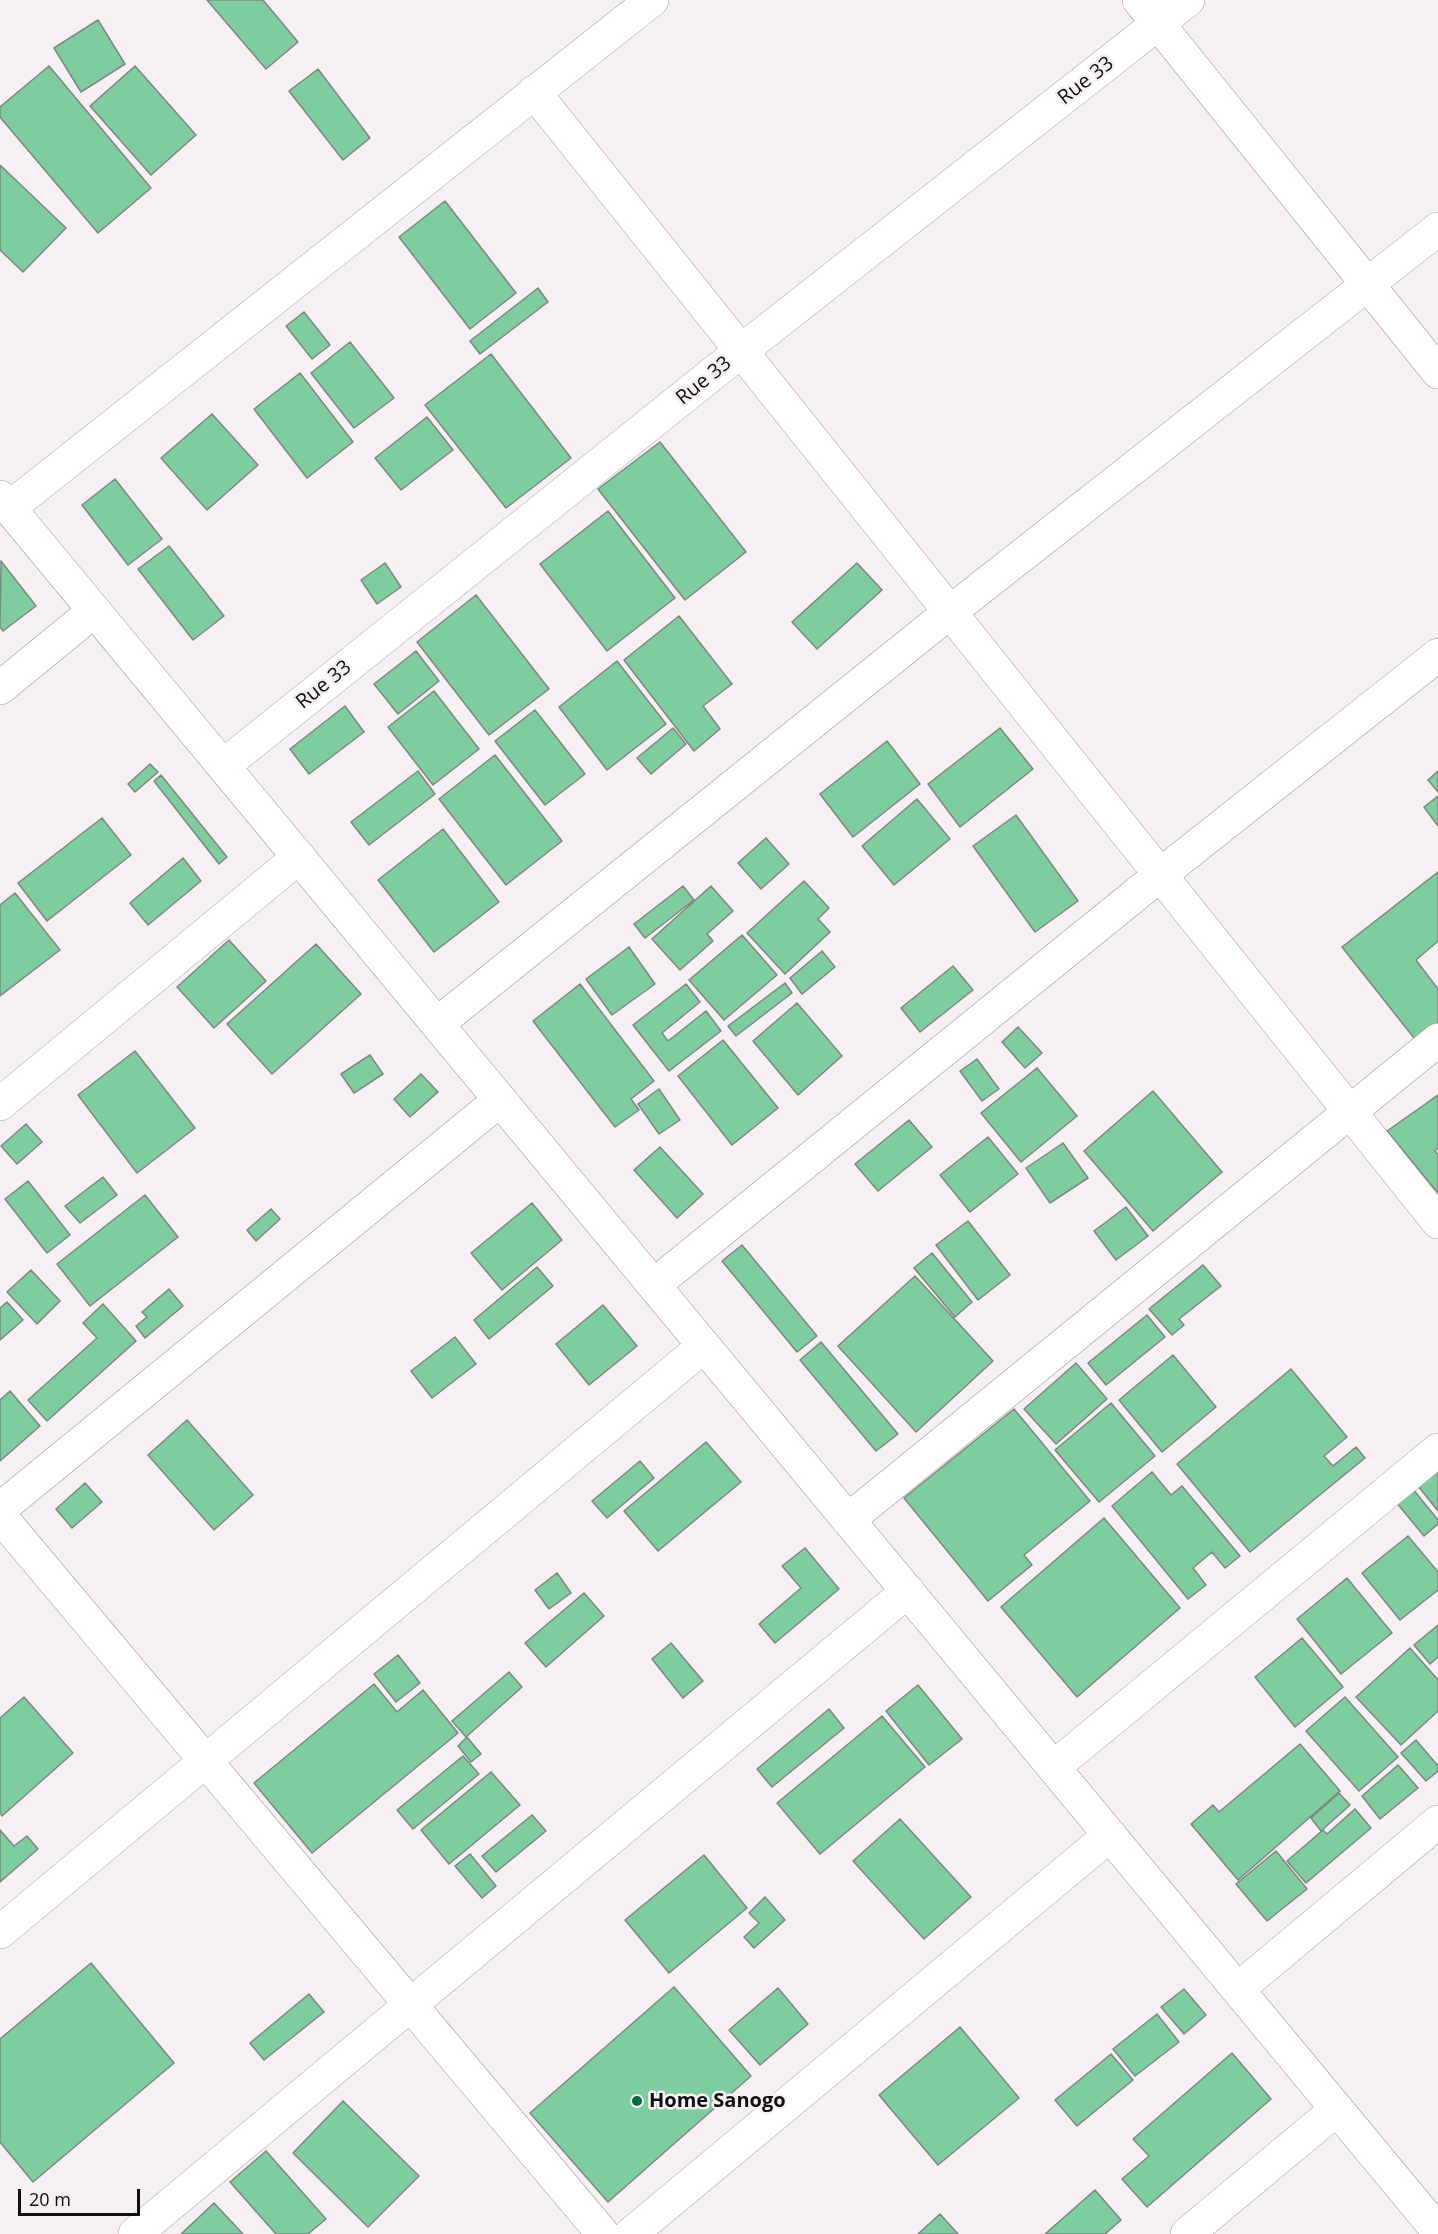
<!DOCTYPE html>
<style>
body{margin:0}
#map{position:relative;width:1438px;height:2234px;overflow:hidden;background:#f6eff3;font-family:"Open Sans",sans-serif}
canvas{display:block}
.scale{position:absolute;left:18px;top:2189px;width:122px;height:27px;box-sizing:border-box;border:3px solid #120f11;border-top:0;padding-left:8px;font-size:18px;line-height:21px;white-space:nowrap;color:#120f11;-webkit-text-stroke:4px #f6eff3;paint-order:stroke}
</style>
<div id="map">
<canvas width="1438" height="2234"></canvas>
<div class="scale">20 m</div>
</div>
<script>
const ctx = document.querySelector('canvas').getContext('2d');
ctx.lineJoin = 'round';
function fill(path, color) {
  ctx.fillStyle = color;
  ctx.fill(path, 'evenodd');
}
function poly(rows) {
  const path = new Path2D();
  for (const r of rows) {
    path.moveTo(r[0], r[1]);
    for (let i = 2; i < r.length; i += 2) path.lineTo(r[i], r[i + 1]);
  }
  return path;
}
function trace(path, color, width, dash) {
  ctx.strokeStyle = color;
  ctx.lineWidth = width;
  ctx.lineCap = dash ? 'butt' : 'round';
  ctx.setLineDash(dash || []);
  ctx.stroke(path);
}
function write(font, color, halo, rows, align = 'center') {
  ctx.font = font + ' "Open Sans",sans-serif';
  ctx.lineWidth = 5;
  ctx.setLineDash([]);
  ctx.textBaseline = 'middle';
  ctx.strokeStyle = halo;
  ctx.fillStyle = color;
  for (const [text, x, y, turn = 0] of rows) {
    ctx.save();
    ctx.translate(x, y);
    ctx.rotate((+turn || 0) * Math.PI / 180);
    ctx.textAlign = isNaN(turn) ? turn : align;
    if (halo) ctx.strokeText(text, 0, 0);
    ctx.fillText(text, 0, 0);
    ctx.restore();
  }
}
const building = poly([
 [207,0,263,0,298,42,266,69,207,0],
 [98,20,125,64,81,92,54,48,98,20],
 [49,66,151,188,98,233,0,117,0,107,49,66],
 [135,66,196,135,151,175,90,106,135,66],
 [318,69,370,138,343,160,289,91,318,69],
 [0,165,66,228,23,272,0,250,0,165],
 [445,201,516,293,470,329,399,237,445,201],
 [538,288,548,302,480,354,470,341,538,288],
 [304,312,330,345,312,359,286,326,304,312],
 [350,342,394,398,354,428,311,373,350,342],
 [491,354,571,458,506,508,425,405,491,354],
 [300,373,353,442,307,478,254,409,300,373],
 [212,414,258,465,207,510,161,458,212,414],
 [427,417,453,450,401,490,375,458,427,417],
 [660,442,746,552,685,600,598,489,660,442],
 [115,479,162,539,128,565,82,505,115,479],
 [608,511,675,598,607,651,540,564,608,511],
 [169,546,224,616,193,640,138,569,169,546],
 [1,561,36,606,3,631,0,627,1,561],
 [385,563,401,587,377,604,361,580,385,563],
 [857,563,882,590,817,649,792,622,857,563],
 [476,595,549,689,489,735,417,642,476,595],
 [679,616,732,684,703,706,720,729,694,751,624,660,679,616],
 [416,651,439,681,398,714,374,684,416,651],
 [617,661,666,724,607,770,559,707,617,661],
 [434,691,479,749,433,785,388,727,434,691],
 [345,706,364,732,309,774,290,749,345,706],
 [535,710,585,774,545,805,495,741,535,710],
 [673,728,686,744,651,774,637,758,673,728],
 [1000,728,1033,769,960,827,928,784,1000,728],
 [887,741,920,784,853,837,820,794,887,741],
 [495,755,562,841,506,885,439,799,495,755],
 [150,764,158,772,135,792,128,784,150,764],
 [418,771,435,794,369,845,351,822,418,771],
 [1438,771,1438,792,1428,780,1438,771],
 [161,775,227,857,219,864,154,781,161,775],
 [1438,796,1438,826,1424,807,1438,796],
 [917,799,950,839,894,885,862,846,917,799],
 [1016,815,1078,901,1035,932,973,846,1016,815],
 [102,818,131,855,47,921,18,883,102,818],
 [443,829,499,902,434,952,378,880,443,829],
 [766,838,789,864,761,889,738,863,766,838],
 [183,858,201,881,148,925,130,903,183,858],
 [1438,872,1438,941,1416,960,1438,989,1438,1028,1418,1043,1342,947,1438,872],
 [804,881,829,908,818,919,830,932,785,974,747,933,804,881],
 [683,886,694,900,645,938,634,924,683,886],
 [711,886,733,911,707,934,713,941,680,970,652,939,711,886],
 [15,893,60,950,0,996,0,905,15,893],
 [742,935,777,975,724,1020,689,980,742,935],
 [229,940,266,981,214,1028,177,987,229,940],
 [316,944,361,994,272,1074,227,1024,316,944],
 [629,947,655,984,612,1015,586,979,629,947],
 [822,951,835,967,802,994,790,978,822,951],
 [953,966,973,990,920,1032,901,1008,953,966],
 [785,983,792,993,736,1036,728,1026,785,983],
 [580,984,654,1081,631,1099,639,1110,615,1127,533,1021,580,984],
 [686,984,700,1002,662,1033,668,1041,706,1011,721,1031,669,1071,633,1025,686,984],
 [797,1003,842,1056,798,1095,753,1041,797,1003],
 [1018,1027,1042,1053,1025,1068,1002,1042,1018,1027],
 [723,1040,778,1108,732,1145,678,1076,723,1040],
 [135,1051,195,1128,137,1173,78,1095,135,1051],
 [370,1055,383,1074,354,1093,341,1074,370,1055],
 [977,1059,999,1089,982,1101,960,1071,977,1059],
 [1037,1068,1077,1116,1021,1162,981,1113,1037,1068],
 [421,1074,438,1092,410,1117,394,1099,421,1074],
 [659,1089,680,1120,659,1134,638,1104,659,1089],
 [1153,1091,1222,1172,1153,1231,1084,1151,1153,1091],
 [1438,1095,1438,1148,1435,1151,1438,1155,1438,1193,1387,1131,1438,1095],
 [909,1120,932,1147,878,1191,855,1164,909,1120],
 [26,1124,42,1142,17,1164,1,1146,26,1124],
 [988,1137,1018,1174,970,1212,940,1175,988,1137],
 [1063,1143,1088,1178,1050,1203,1026,1168,1063,1143],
 [660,1147,703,1194,677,1218,634,1170,660,1147],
 [103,1177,117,1195,80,1223,65,1206,103,1177],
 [28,1181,70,1235,47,1253,5,1199,28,1181],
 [145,1195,178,1237,90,1306,57,1264,145,1195],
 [532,1203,562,1240,502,1290,471,1253,532,1203],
 [1126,1207,1148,1236,1116,1260,1094,1231,1126,1207],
 [271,1209,280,1219,256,1241,247,1230,271,1209],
 [968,1221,1010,1275,978,1300,936,1245,968,1221],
 [742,1245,817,1336,797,1352,722,1261,742,1245],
 [932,1253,972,1302,955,1317,914,1268,932,1253],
 [1203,1265,1221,1286,1179,1319,1184,1325,1172,1335,1149,1309,1203,1265],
 [537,1267,553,1286,489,1339,474,1320,537,1267],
 [31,1270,60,1301,37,1324,7,1292,31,1270],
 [915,1276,993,1361,916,1432,838,1346,915,1276],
 [169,1289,183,1306,145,1338,136,1326,147,1317,142,1312,169,1289],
 [7,1302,23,1320,0,1340,0,1308,7,1302],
 [103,1304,136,1341,47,1421,28,1400,97,1338,83,1323,103,1304],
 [603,1305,637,1346,589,1385,556,1344,603,1305],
 [1147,1315,1165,1337,1106,1385,1088,1363,1147,1315],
 [455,1337,476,1364,432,1398,411,1371,455,1337],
 [821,1342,898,1434,876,1451,800,1360,821,1342],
 [1173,1355,1216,1407,1162,1452,1119,1400,1173,1355],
 [1076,1363,1107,1399,1056,1444,1024,1409,1076,1363],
 [1291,1369,1347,1437,1324,1456,1333,1466,1356,1447,1365,1458,1250,1552,1177,1464,1291,1369],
 [10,1391,40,1426,0,1461,0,1400,10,1391],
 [1111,1403,1155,1456,1099,1502,1055,1450,1111,1403],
 [1014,1409,1090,1501,1024,1555,1032,1565,988,1601,904,1498,1014,1409],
 [187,1420,253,1495,214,1530,148,1455,187,1420],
 [706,1442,741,1482,658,1551,624,1511,706,1442],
 [640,1461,654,1478,607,1518,592,1501,640,1461],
 [1438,1469,1438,1511,1418,1486,1438,1469],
 [1152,1472,1171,1495,1182,1486,1240,1556,1225,1568,1212,1552,1193,1568,1206,1585,1188,1599,1112,1506,1152,1472],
 [85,1483,102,1502,72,1528,56,1509,85,1483],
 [1412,1488,1438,1520,1438,1524,1424,1536,1396,1502,1412,1488],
 [1104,1518,1180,1608,1077,1697,1001,1607,1104,1518],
 [1408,1536,1438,1572,1438,1590,1400,1620,1362,1573,1408,1536],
 [805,1548,839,1589,775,1643,759,1624,801,1588,782,1566,805,1548],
 [557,1573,571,1593,549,1609,535,1590,557,1573],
 [1347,1578,1392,1633,1341,1674,1297,1619,1347,1578],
 [584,1593,604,1616,546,1667,525,1643,584,1593],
 [1438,1625,1438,1657,1430,1664,1414,1645,1438,1625],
 [1302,1638,1343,1687,1295,1727,1255,1677,1302,1638],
 [671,1643,703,1681,683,1698,652,1659,671,1643],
 [1410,1648,1438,1680,1438,1711,1401,1745,1356,1697,1410,1648],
 [398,1655,420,1683,396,1702,374,1674,398,1655],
 [509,1672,522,1687,466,1737,452,1721,509,1672],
 [374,1684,397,1712,423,1690,458,1733,312,1853,254,1783,374,1684],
 [918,1685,962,1739,929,1765,886,1711,918,1685],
 [24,1697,73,1753,2,1816,0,1813,0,1718,24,1697],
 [1345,1697,1398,1757,1359,1791,1306,1731,1345,1697],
 [829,1709,844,1728,772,1787,757,1769,829,1709],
 [882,1716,925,1767,820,1854,777,1803,882,1716],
 [467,1737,481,1754,471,1762,458,1746,467,1737],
 [1416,1740,1438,1766,1438,1771,1426,1781,1401,1753,1416,1740],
 [1300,1744,1340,1791,1238,1880,1191,1824,1213,1805,1219,1812,1300,1744],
 [463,1756,479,1774,413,1829,397,1810,463,1756],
 [1398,1765,1418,1788,1380,1819,1362,1796,1398,1765],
 [491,1772,520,1805,449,1864,421,1830,491,1772],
 [1339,1793,1350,1805,1321,1831,1311,1818,1339,1793],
 [1355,1809,1371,1828,1306,1883,1287,1861,1323,1830,1327,1834,1355,1809],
 [532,1815,546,1831,496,1872,482,1856,532,1815],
 [900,1819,971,1897,924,1939,853,1861,900,1819],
 [0,1830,14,1846,27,1836,38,1849,0,1882,0,1830],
 [1276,1851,1307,1889,1267,1921,1236,1884,1276,1851],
 [470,1854,496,1886,482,1898,455,1866,470,1854],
 [704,1855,747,1908,669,1973,625,1920,704,1855],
 [765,1897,785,1920,754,1948,744,1937,759,1923,749,1913,765,1897],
 [91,1963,174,2063,33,2182,0,2142,0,2039,91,1963],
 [674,1987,751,2076,608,2202,530,2113,674,1987],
 [778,1988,808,2024,760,2065,729,2030,778,1988],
 [1184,1989,1206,2015,1184,2034,1161,2007,1184,1989],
 [309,1994,324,2012,264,2060,250,2043,309,1994],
 [1157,2014,1179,2042,1135,2076,1113,2049,1157,2014],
 [960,2027,1019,2098,938,2165,879,2095,960,2027],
 [1232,2053,1271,2099,1147,2207,1122,2179,1149,2156,1133,2139,1232,2053],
 [1111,2054,1133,2080,1077,2126,1055,2100,1111,2054],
 [343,2101,419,2176,368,2227,293,2153,343,2101],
 [266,2151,326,2219,308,2234,276,2234,230,2182,266,2151],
 [1095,2190,1121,2220,1105,2234,1045,2234,1095,2190],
 [214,2203,243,2234,181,2234,214,2203],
 [940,2214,958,2234,918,2234,940,2214]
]);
const street = poly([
 [1139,0,1438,372],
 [534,92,1438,1222],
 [0,497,1438,2231],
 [9,508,652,0],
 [0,688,94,611],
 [223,766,741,351,1188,0],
 [437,1024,950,612,1438,229],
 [0,1104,299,857],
 [654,1285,1160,875,1438,655],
 [0,1509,500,1100],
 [0,1516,603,2234],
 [848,1520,1438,1040],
 [1054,1767,1438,1450],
 [0,1932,704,1346],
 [1238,1989,1438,1822],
 [135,2234,908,1591],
 [631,2234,1110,1835],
 [1187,2234,1337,2109]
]);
const markers = [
 [637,2101,6,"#076a3f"]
];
const streetNames = [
 ["Rue 33",1086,81,-38],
 ["Rue 33",704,381,-39],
 ["Rue 33",324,685,-39]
];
const poiNames = [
 ["Home Sanogo",649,2101]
];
fill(building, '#7ecd9e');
trace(building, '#808682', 1.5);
trace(street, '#9f999c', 34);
trace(street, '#fff', 33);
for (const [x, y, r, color] of markers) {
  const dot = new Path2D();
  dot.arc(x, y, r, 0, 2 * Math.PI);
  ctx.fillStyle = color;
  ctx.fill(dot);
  trace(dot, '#f6eff3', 2);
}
write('20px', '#120f11', '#f6eff3', streetNames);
write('bold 20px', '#120f11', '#f6eff3', poiNames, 'left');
</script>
